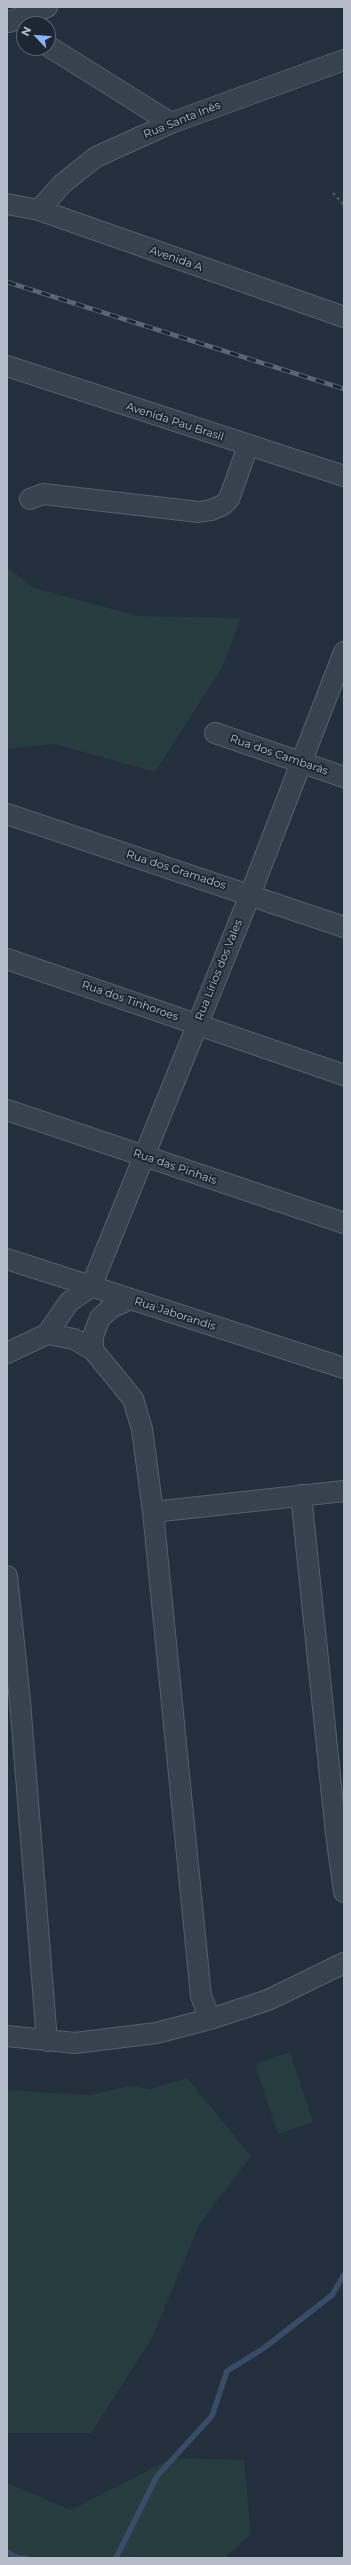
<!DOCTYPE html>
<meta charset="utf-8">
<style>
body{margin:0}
#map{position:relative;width:351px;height:2565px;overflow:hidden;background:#242f3e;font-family:Montserrat,sans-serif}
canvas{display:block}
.frame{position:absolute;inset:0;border:8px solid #b4bcc9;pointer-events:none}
.north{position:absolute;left:16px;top:16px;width:40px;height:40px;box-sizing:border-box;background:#1d2633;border:1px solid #59626f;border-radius:50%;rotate:296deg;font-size:11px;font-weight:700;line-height:16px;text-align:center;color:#b4bcc9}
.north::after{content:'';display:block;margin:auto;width:14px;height:18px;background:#8ab4f8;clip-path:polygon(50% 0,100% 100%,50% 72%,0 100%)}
</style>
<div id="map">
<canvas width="351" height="2565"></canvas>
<div class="frame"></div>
<div class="north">N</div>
</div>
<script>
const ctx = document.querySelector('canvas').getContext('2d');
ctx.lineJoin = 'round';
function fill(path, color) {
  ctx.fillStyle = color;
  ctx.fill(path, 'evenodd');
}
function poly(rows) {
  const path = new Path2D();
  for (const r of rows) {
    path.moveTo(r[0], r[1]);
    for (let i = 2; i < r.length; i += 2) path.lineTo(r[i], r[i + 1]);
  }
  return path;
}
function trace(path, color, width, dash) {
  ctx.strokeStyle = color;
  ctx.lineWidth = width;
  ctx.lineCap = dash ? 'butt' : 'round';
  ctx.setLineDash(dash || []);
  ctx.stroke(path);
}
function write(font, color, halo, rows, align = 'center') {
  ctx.font = font + ' Montserrat,sans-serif';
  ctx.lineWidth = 4;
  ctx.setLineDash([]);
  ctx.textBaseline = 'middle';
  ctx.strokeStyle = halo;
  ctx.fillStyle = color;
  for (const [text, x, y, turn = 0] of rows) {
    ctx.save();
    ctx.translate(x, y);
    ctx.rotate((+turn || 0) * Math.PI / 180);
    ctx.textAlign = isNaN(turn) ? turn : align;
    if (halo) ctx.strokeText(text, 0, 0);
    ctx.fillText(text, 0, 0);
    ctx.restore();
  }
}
const green = poly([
 [7,567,34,588,138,616,241,618,223,666,155,772,55,744,7,749],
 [290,2052,313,2122,278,2134,255,2064],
 [187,2078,251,2156,199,2225,152,2338,91,2433,7,2433,7,2090,90,2095,130,2086,151,2089],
 [172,2458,244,2460,251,2534,224,2558,140,2558,133,2556,128,2558,7,2558,7,2483,71,2510]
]);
const stream = poly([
 [7,2552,18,2558,26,2558],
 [116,2558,157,2476,212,2416,227,2371,264,2348,332,2295,344,2275]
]);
const path = poly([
 [333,193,344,205]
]);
const minor = poly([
 [9,22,47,7],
 [48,46,171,123],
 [7,204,39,210,344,317],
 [39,210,62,184,96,157,171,123,344,60],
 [7,366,344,476],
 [30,499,43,494,199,512,211,510,223,505,229,499,248,446],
 [215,733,344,777],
 [7,814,344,927],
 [7,959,344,1075],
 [7,1110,344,1223],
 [7,1259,344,1368],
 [91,1287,250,895,344,652],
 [47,1334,74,1339,93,1350,133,1399,142,1429,153,1512,201,1996,210,2019],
 [93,1350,93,1336,100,1318,111,1308,131,1299],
 [7,1353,47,1334,69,1302,91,1287],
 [301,1495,336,1834,344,1892],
 [153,1512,344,1491],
 [7,1576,20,1701,47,2041],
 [7,2036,75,2043,156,2033,210,2019,268,2000,344,1963]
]);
const rail = poly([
 [7,282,344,389]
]);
const streetNames = [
 ["Rua Santa Inês",182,120,-22],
 ["Avenida A",176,259,19],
 ["Avenida Pau Brasil",175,422,18],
 ["Rua dos Cambarás",279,755,19],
 ["Rua dos Gramados",176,870,18],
 ["Rua Lírios dos Vales",219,970,-68],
 ["Rua dos Tinhoroes",130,1001,19],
 ["Rua das Pinhais",175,1167,19],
 ["Rua Jaborandis",175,1314,18]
];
fill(green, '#263c3f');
trace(stream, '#394c67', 5.5);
trace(minor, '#565f6c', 22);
trace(path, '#44595c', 2.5, [3, 3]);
trace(minor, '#38414e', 20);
trace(rail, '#5a6575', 4.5);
trace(rail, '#1d2633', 3, [9]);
write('11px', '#b4bcc9', '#1d2633', streetNames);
</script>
